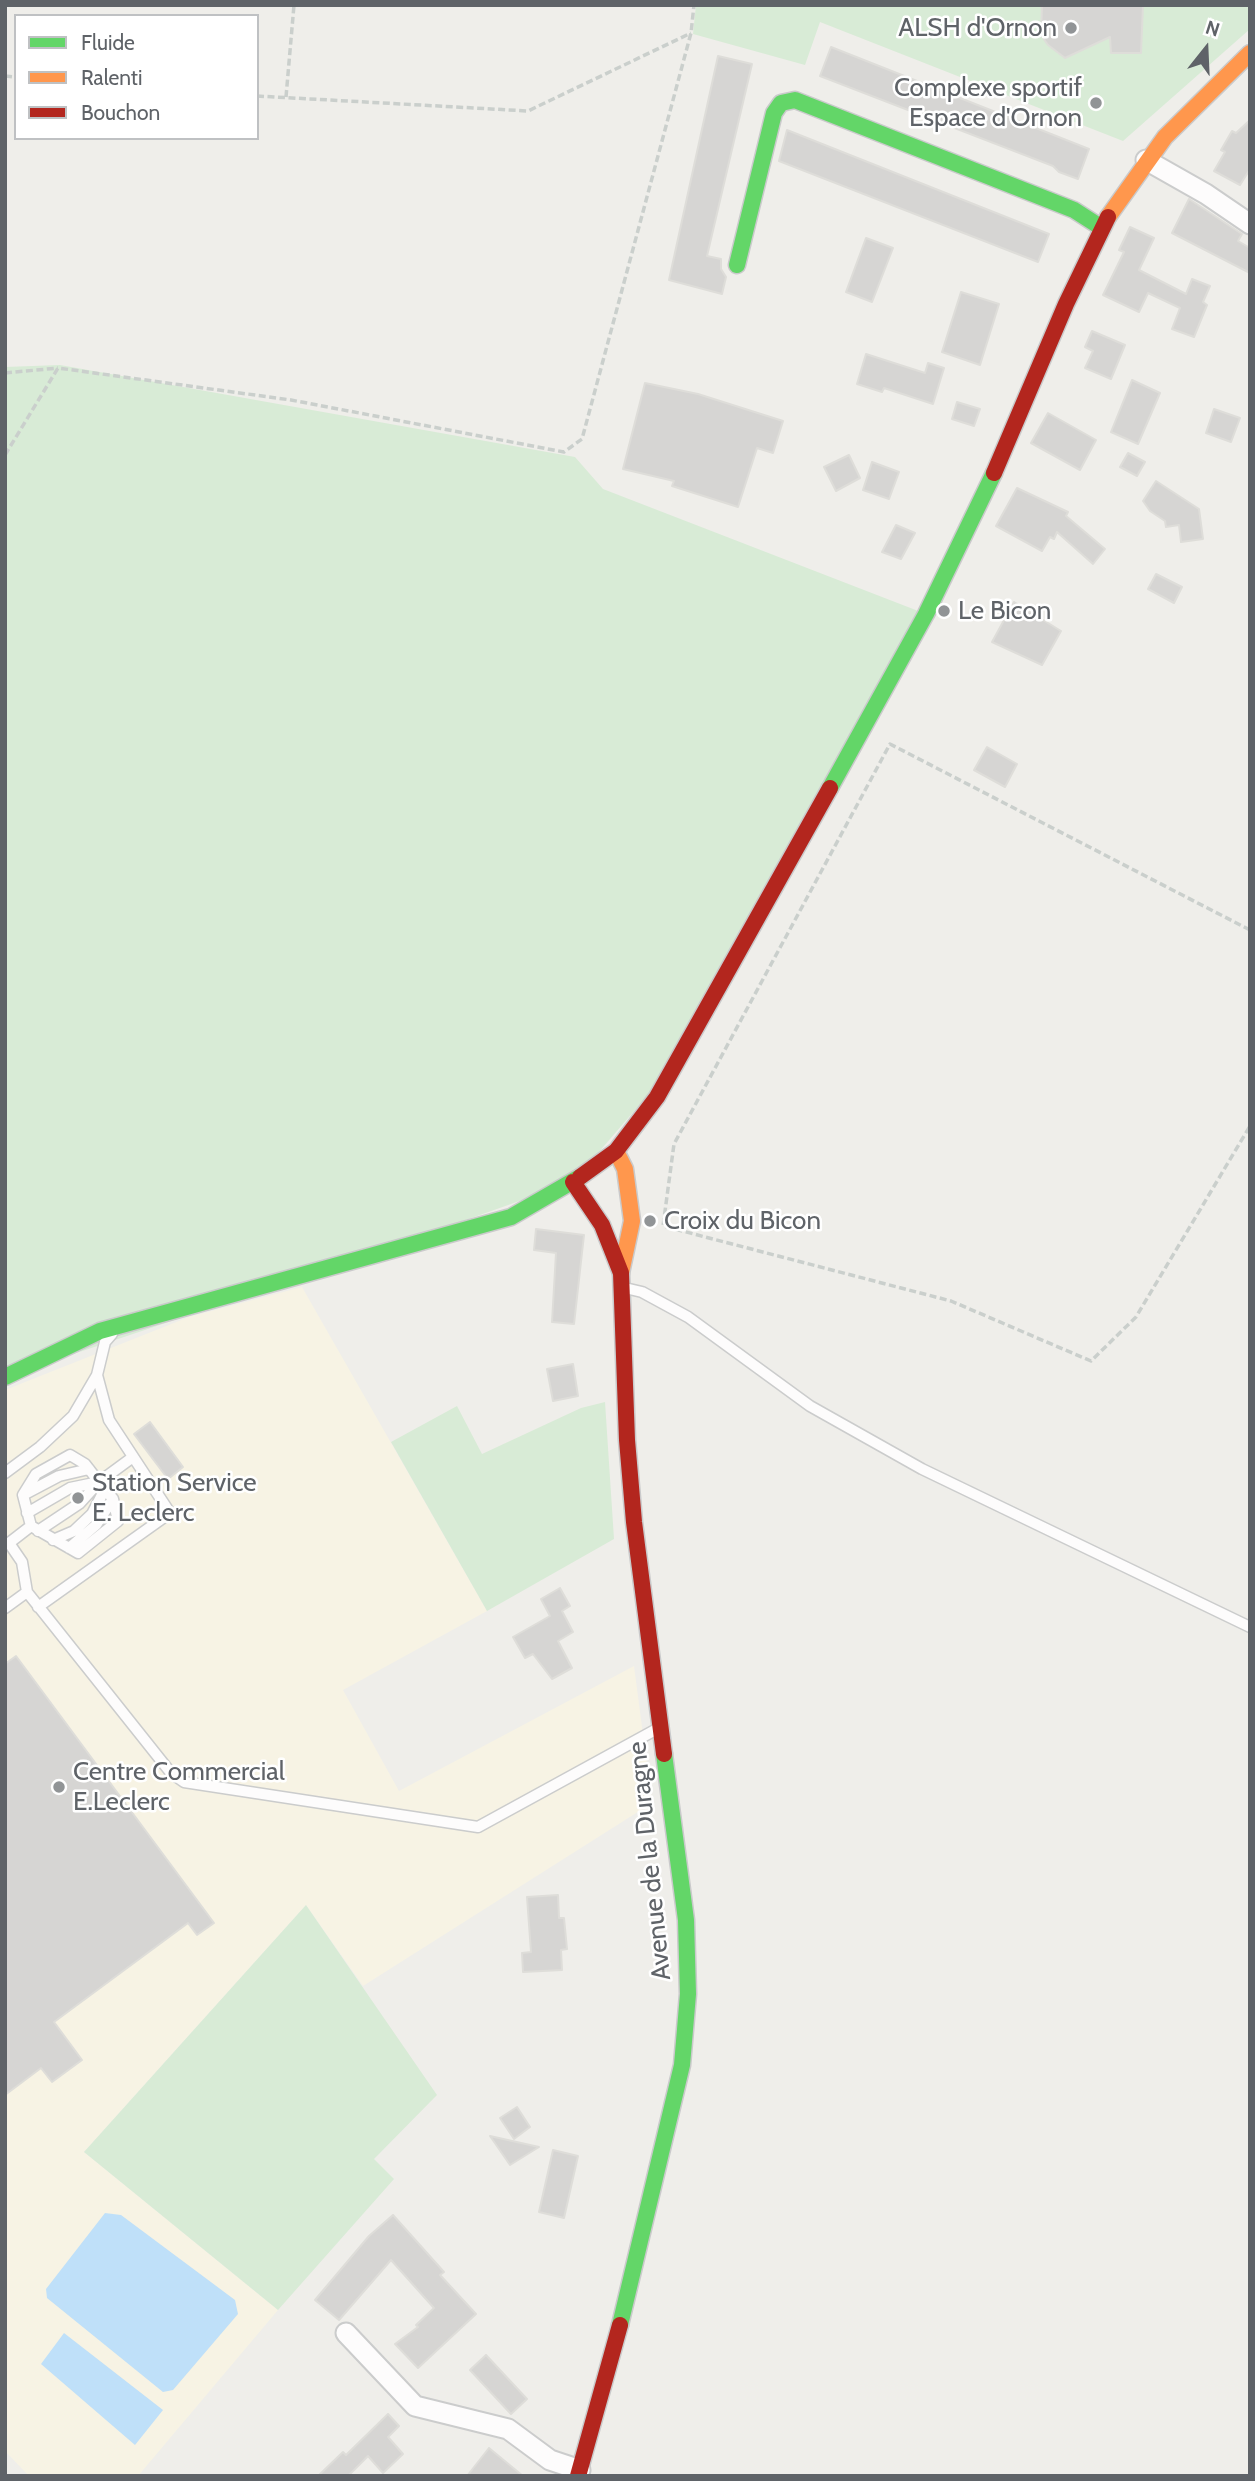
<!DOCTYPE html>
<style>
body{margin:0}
#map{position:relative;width:1255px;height:2481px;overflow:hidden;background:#efeeea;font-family:Cabin,sans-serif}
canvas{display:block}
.frame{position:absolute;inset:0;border:7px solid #5f6368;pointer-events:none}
.legend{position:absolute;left:14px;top:14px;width:245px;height:126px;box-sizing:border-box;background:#fff;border:2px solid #bfc1c3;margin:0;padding:9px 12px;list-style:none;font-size:21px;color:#5f6368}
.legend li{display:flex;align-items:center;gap:14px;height:35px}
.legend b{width:35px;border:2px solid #bfc1c3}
.north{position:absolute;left:1171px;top:14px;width:70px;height:70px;-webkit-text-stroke:5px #fff;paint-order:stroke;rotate:18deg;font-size:19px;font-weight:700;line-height:28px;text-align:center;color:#5f6368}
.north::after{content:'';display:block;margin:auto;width:24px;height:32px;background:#5f6368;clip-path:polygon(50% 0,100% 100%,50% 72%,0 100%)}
</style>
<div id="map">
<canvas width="1255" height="2481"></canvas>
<div class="frame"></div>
<ul class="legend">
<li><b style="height:9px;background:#63d668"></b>Fluide</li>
<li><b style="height:9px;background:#ff974d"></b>Ralenti</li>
<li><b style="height:9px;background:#b3261e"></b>Bouchon</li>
</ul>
<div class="north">N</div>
</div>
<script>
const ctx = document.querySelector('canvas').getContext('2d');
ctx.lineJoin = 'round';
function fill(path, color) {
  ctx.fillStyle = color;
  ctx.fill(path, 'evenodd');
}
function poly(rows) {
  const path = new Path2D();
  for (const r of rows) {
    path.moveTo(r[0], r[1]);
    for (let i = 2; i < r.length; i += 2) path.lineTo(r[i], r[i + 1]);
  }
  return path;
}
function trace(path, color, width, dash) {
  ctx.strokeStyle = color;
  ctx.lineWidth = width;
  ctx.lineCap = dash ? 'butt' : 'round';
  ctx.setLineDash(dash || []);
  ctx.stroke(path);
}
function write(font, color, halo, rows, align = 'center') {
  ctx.font = font + ' Cabin,sans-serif';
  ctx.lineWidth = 5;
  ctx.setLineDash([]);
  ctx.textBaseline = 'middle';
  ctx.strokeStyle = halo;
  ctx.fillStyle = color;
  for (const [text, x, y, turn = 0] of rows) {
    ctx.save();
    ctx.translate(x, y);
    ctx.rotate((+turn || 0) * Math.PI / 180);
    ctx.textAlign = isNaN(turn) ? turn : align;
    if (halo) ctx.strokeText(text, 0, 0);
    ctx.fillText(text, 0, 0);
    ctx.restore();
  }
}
const commercial = poly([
 [302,1287,487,1611,343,1690,399,1791,634,1666,652,1803,363,1986,306,1905,84,2152,278,2310,138,2476,29,2476,5,2451,5,1390,189,1317]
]);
const green = poly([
 [696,5,1250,5,1250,29,1123,141,820,22,805,65,693,34],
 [60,365,575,457,603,489,926,614,685,1052,573,1182,353,1260,5,1377,5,367],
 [605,1402,614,1539,487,1611,391,1442,457,1406,482,1454,581,1408],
 [306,1905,437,2095,374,2159,394,2179,278,2310,84,2152]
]);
const water = poly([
 [105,2213,121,2215,235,2300,238,2314,173,2390,163,2392,47,2298,46,2289],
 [64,2333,163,2410,135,2445,41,2364]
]);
const building = poly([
 [1042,5,1143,5,1141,53,1111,53,1110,37,1065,58,1048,45,1041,35,1042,5],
 [831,47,1089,149,1078,179,1059,172,1053,166,820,76,831,47],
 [718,56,752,64,707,256,721,259,721,269,726,277,722,294,669,280,718,56],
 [1250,120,1250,169,1240,185,1214,171,1225,152,1221,150,1232,131,1236,133,1250,120],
 [787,130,1049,234,1038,262,779,161,787,130],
 [1189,199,1242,234,1238,241,1250,248,1250,273,1172,233,1189,199],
 [1130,227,1154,238,1139,270,1186,294,1192,279,1210,286,1203,302,1207,305,1194,337,1172,329,1180,308,1148,293,1139,312,1103,295,1124,252,1119,250,1130,227],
 [866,238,893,248,872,302,846,292,866,238],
 [961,292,999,304,980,365,942,352,961,292],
 [1092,331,1125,345,1111,379,1085,368,1093,351,1085,347,1092,331],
 [866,354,925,373,928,363,944,368,933,404,884,388,882,392,857,384,866,354],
 [1132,380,1160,393,1138,444,1111,432,1132,380],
 [645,383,698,394,783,421,773,453,757,448,738,507,672,486,674,481,623,469,645,383],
 [957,402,980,409,974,426,952,419,957,402],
 [1214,409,1240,418,1231,442,1206,433,1214,409],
 [1048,413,1096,440,1080,470,1031,443,1048,413],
 [1128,453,1145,462,1137,476,1120,467,1128,453],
 [849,455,860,478,836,491,824,467,849,455],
 [872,462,899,472,889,499,863,490,872,462],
 [1156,481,1199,509,1203,539,1181,542,1179,525,1166,527,1165,521,1150,511,1143,501,1156,481],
 [1017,488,1068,512,1066,516,1105,549,1093,564,1057,532,1054,539,1050,537,1042,551,996,526,1017,488],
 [896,525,915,533,901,559,882,552,896,525],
 [1156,574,1182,587,1174,603,1148,589,1156,574],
 [1014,602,1061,631,1042,665,992,642,1014,602],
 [987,747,1017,764,1005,787,974,770,987,747],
 [536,1229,584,1235,574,1324,552,1322,556,1253,534,1250,536,1229],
 [573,1364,578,1396,553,1401,547,1369,573,1364],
 [150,1422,183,1467,168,1479,134,1434,150,1422],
 [560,1588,570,1606,562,1611,573,1632,558,1641,572,1668,552,1679,533,1654,525,1658,513,1637,550,1616,541,1599,560,1588],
 [16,1656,214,1923,197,1935,188,1923,54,2022,82,2060,52,2082,41,2068,5,2095,5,1664,16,1656],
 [558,1895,559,1918,564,1918,567,1949,561,1950,562,1970,523,1972,522,1953,531,1952,527,1897,558,1895],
 [517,2107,530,2127,514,2139,500,2118,517,2107],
 [490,2136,539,2147,510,2165,490,2136],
 [553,2150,578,2156,564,2218,539,2212,553,2150],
 [393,2215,444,2272,440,2275,476,2314,418,2368,395,2344,418,2327,416,2325,434,2308,391,2260,339,2320,315,2300,369,2236,393,2215],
 [486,2355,527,2399,511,2414,470,2370,486,2355],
 [388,2414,399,2426,388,2437,403,2454,383,2473,368,2456,348,2476,318,2476,343,2452,346,2455,388,2414],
 [489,2448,523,2476,467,2476,489,2448]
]);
const path = poly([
 [5,76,16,77],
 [257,96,528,111,691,33],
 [286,97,294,5],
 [5,373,58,368],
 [5,455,58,368,291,400,564,452,582,439,691,33,694,5],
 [1250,930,890,744,674,1144,663,1226,951,1301,1091,1361,1136,1317,1250,1126]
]);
const lane = poly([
 [625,1288,642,1292,688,1317,810,1406,922,1469,1250,1627],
 [5,1473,40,1447,73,1416,97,1375],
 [23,1495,59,1476,89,1469],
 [27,1513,70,1488,99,1482],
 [31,1526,78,1553,118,1521,113,1499,99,1482],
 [38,1531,80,1503,99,1482],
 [53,1540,74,1531,92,1514,105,1489],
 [69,1548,96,1525,113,1499],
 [27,1592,22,1562,9,1543,31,1526,23,1495,36,1474,70,1455,85,1464,99,1482,133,1457],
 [38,1607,170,1513,109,1420,97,1375,105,1342,112,1334],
 [5,1608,27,1592,171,1773,184,1782,478,1827,657,1729]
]);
const street = poly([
 [1146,160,1206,194,1250,224],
 [346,2333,415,2406,508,2429,550,2460,580,2470]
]);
const fast = poly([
 [737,265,774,113,781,103,795,100,1074,210,1102,228],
 [830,788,926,614,994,473],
 [5,1377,100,1331,511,1217,580,1177],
 [620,2325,682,2065,688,1994,686,1920,664,1754]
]);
const slow = poly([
 [1108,217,1165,137,1250,53],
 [616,1151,625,1169,632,1221,621,1273]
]);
const jam = poly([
 [994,473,1066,304,1108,217],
 [580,1177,616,1151,657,1097,830,788],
 [573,1182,602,1225,621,1273,627,1440,634,1522,664,1754],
 [578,2476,620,2325]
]);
const markers = [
 [1071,28,7,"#919496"],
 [1096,103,7,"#919496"],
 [944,611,7,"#919496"],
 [650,1221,7,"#919496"],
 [78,1498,7,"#919496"],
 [59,1787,7,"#919496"]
];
const poiNames = [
 ["ALSH d'Ornon",1057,28,"right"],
 ["Complexe sportif",1082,88,"right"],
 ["Espace d'Ornon",1082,118,"right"],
 ["Le Bicon",958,611],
 ["Croix du Bicon",664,1221],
 ["Station Service",92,1483],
 ["E. Leclerc",92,1513],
 ["Centre Commercial",73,1772],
 ["E.Leclerc",73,1802]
];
const streetNames = [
 ["Avenue de la Duragne",650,1861,-96]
];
fill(commercial, '#f7f3e4');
fill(green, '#d8ebd6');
fill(water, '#bfe0f9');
fill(building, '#d6d5d3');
trace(building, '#deddd9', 2);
trace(lane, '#cbcccc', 13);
trace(street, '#cbcccc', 23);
trace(fast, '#cacacb', 19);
trace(slow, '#cacacb', 19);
trace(jam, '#cacacb', 19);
trace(path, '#cacfcc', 3.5, [7, 3.5]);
trace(lane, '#fdfcfc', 10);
trace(street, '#fdfcfc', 19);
trace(fast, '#63d668', 16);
trace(slow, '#ff974d', 16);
trace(jam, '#b3261e', 16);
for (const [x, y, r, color] of markers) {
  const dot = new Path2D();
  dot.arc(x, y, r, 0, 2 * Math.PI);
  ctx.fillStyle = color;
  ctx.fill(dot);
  trace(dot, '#fff', 2.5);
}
write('26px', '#5f6368', '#fff', poiNames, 'left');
write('26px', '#5f6368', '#fff', streetNames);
</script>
